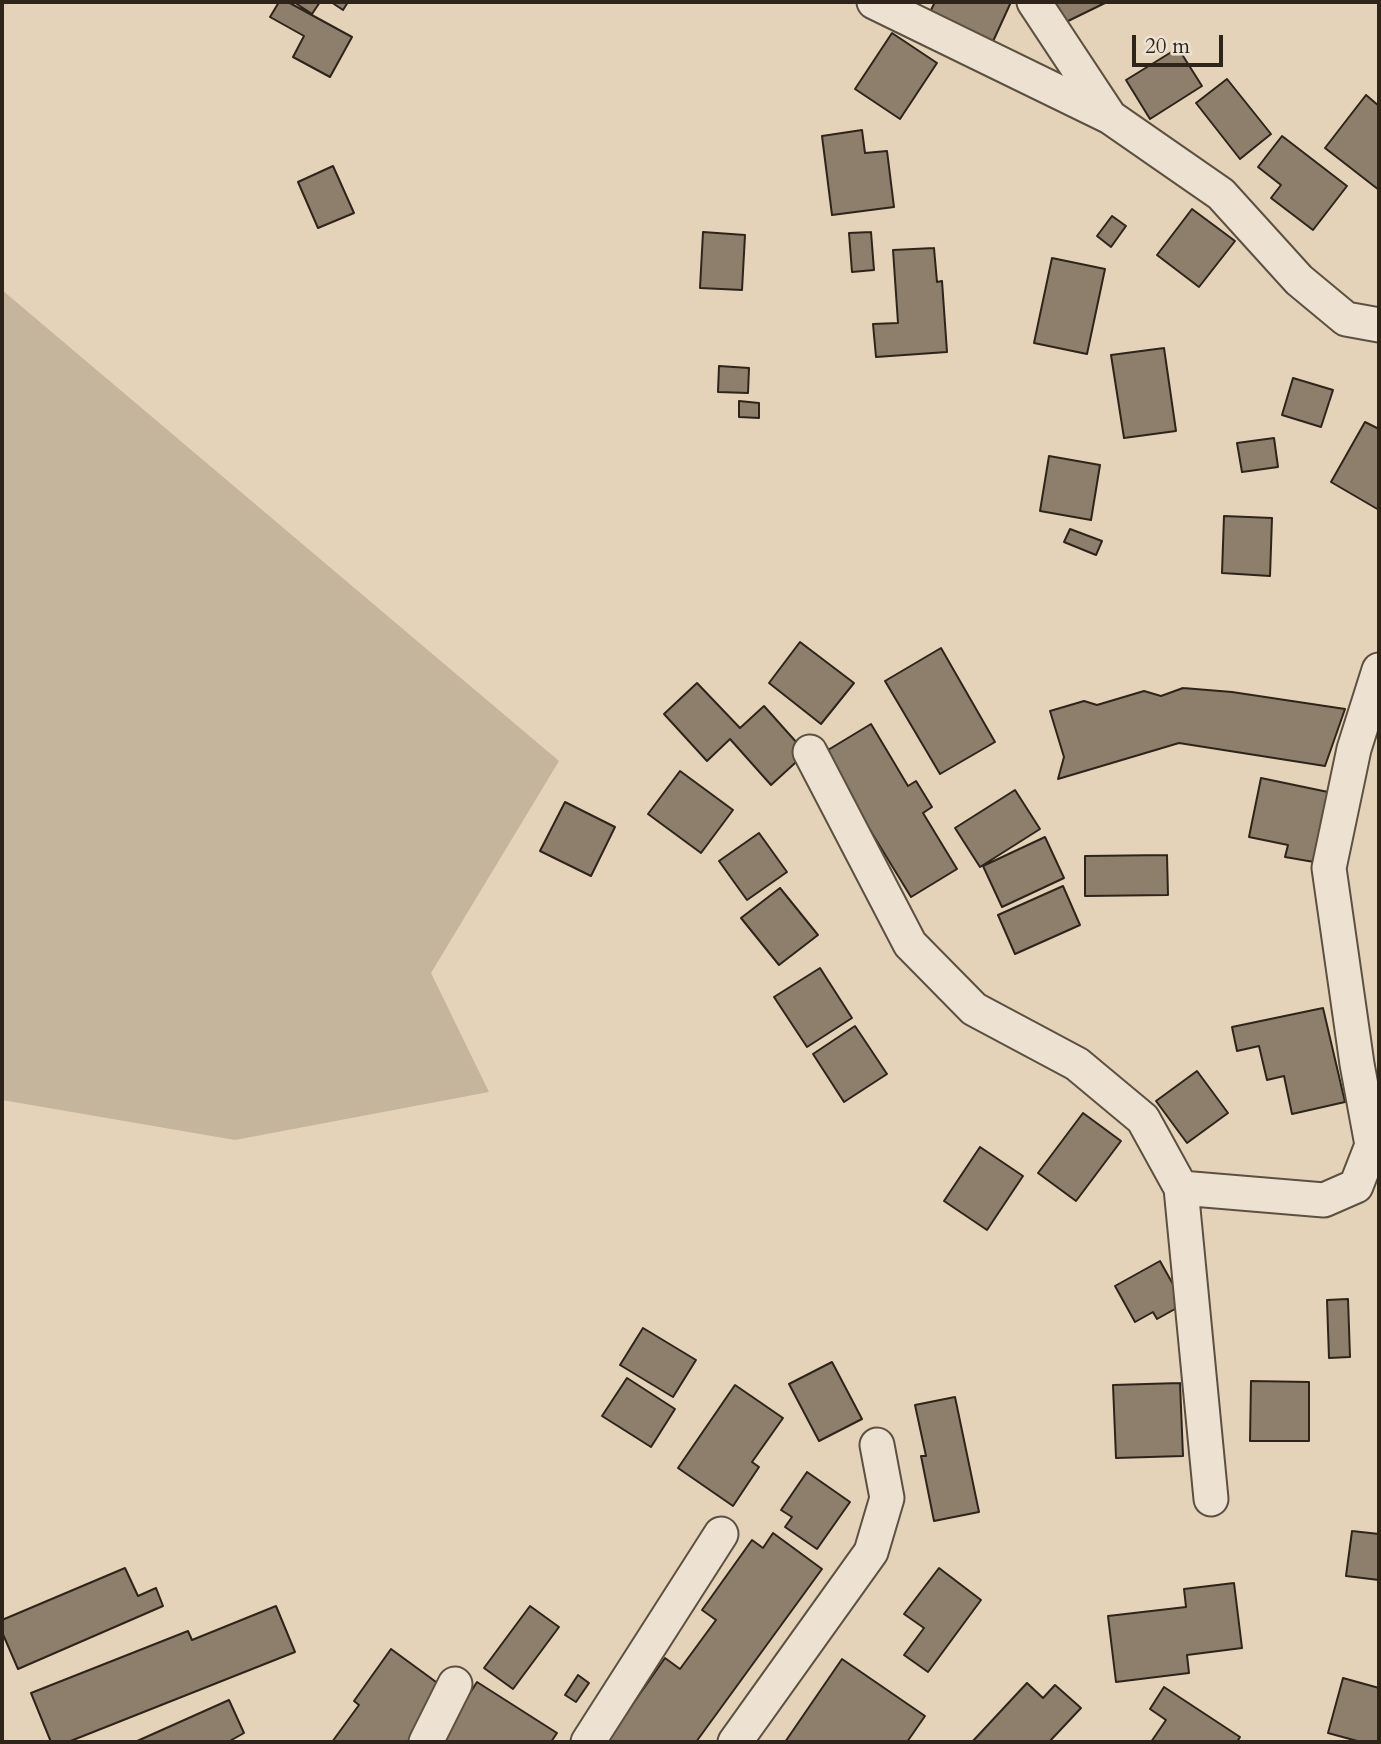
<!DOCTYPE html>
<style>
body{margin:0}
#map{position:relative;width:1381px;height:1744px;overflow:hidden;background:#e4d3b8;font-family:Cardo,serif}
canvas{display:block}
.frame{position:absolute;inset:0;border:4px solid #2e2419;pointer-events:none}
.scale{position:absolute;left:1132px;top:35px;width:91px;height:32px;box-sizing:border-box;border:4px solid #2e2419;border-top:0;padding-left:9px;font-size:21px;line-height:24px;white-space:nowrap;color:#2e2419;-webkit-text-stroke:5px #ede2d1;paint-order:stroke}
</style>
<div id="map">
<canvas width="1381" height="1744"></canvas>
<div class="frame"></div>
<div class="scale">20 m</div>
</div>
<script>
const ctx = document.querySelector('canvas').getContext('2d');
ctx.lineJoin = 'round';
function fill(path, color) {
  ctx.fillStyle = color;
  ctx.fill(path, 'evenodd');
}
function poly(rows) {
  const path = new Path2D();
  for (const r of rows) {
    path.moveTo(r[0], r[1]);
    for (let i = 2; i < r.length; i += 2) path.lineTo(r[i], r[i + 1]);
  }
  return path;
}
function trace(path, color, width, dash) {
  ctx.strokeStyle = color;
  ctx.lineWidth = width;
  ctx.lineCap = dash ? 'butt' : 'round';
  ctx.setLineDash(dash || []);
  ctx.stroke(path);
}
const green = poly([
 [2,290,559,761,431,973,489,1092,235,1140,2,1100]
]);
const building = poly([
 [279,2,288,2,352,37,330,77,293,57,304,36,270,17,279,2],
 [294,2,320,2,312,14,294,2],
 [331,2,348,2,343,10,331,2],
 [935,2,1011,2,990,48,927,18,935,2],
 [1053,2,1107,2,1064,23,1053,2],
 [892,33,937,63,900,119,855,89,892,33],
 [1178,48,1202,86,1150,119,1126,80,1178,48],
 [1227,79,1271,134,1240,159,1196,103,1227,79],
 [1366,95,1379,106,1379,190,1325,148,1366,95],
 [862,130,865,153,887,151,894,207,832,215,822,136,862,130],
 [1282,136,1347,186,1313,230,1271,198,1281,185,1258,167,1282,136],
 [333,166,354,213,318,228,298,182,333,166],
 [1192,209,1235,241,1199,287,1157,255,1192,209],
 [1112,216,1126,226,1111,247,1097,236,1112,216],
 [703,232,745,235,742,290,700,288,703,232],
 [871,232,874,270,852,272,849,233,871,232],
 [934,248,937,282,942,281,947,352,876,357,873,324,898,323,893,250,934,248],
 [1052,258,1105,269,1087,354,1034,343,1052,258],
 [1164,348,1176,431,1124,438,1111,355,1164,348],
 [719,366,749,368,748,393,718,392,719,366],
 [1293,378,1333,390,1321,427,1282,415,1293,378],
 [739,401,759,403,759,418,739,417,739,401],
 [1365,422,1379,429,1379,510,1331,482,1365,422],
 [1274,438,1278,467,1242,472,1237,443,1274,438],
 [1049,456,1100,465,1091,520,1040,511,1049,456],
 [1224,516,1272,518,1270,576,1222,573,1224,516],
 [1070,529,1102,541,1096,555,1064,542,1070,529],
 [800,642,854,683,821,724,769,683,800,642],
 [941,648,995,742,940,774,885,681,941,648],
 [697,683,740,728,764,706,806,753,771,785,730,739,707,761,664,714,697,683],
 [1183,688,1232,692,1345,709,1325,766,1179,743,1058,779,1064,757,1050,711,1084,701,1097,705,1144,691,1161,696,1183,688],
 [871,724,908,786,916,781,932,807,923,813,957,869,911,897,823,753,871,724],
 [680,771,733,810,701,853,648,814,680,771],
 [1261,778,1328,792,1314,862,1285,857,1288,845,1249,837,1261,778],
 [1015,790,1040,829,980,867,955,828,1015,790],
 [565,802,615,827,591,876,540,851,565,802],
 [759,833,787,872,747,900,719,861,759,833],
 [1045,837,1064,878,1002,907,983,866,1045,837],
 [1167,855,1168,895,1085,896,1085,856,1167,855],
 [1063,886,1080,925,1015,954,998,915,1063,886],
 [780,888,818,935,779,965,741,918,780,888],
 [820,968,852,1018,807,1047,774,997,820,968],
 [1323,1008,1345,1102,1292,1114,1284,1076,1267,1080,1259,1046,1237,1051,1232,1027,1323,1008],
 [855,1026,887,1074,844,1102,813,1054,855,1026],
 [1197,1071,1228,1113,1187,1143,1156,1101,1197,1071],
 [1083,1113,1121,1141,1076,1201,1038,1173,1083,1113],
 [980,1147,1023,1176,987,1230,944,1201,980,1147],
 [1160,1261,1184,1304,1157,1319,1153,1312,1135,1322,1115,1286,1160,1261],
 [1348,1299,1350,1357,1329,1358,1327,1300,1348,1299],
 [643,1328,696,1360,673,1397,620,1365,643,1328],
 [832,1362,862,1419,819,1441,789,1384,832,1362],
 [627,1378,675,1409,651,1447,602,1416,627,1378],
 [1251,1381,1309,1382,1309,1441,1250,1441,1251,1381],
 [1180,1383,1183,1456,1116,1458,1113,1385,1180,1383],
 [735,1385,783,1418,752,1462,759,1467,733,1506,678,1468,735,1385],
 [955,1397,979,1512,934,1521,921,1456,926,1456,915,1405,955,1397],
 [807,1472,850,1502,817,1549,785,1527,792,1517,781,1510,807,1472],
 [1352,1531,1379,1534,1379,1580,1346,1576,1352,1531],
 [773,1533,822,1569,696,1742,597,1742,609,1738,665,1658,680,1669,716,1620,702,1610,752,1540,763,1548,773,1533],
 [125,1568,138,1596,156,1588,163,1606,18,1669,2,1632,2,1620,125,1568],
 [939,1568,981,1600,928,1672,904,1655,924,1628,904,1614,939,1568],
 [1234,1583,1242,1648,1187,1655,1189,1673,1116,1682,1108,1616,1186,1607,1184,1589,1234,1583],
 [276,1606,295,1652,68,1742,51,1742,31,1693,188,1631,192,1640,276,1606],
 [530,1606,559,1627,513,1689,484,1668,530,1606],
 [391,1649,447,1690,410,1742,332,1742,359,1705,354,1701,391,1649],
 [842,1659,925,1716,907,1742,785,1742,842,1659],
 [578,1675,589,1683,576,1702,565,1695,578,1675],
 [1343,1678,1379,1688,1379,1742,1361,1742,1328,1733,1343,1678],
 [477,1682,557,1733,551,1742,439,1742,477,1682],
 [1027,1683,1043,1698,1055,1685,1081,1708,1049,1742,972,1742,1027,1683],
 [1164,1687,1240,1737,1237,1742,1151,1742,1166,1720,1150,1709,1164,1687],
 [229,1700,244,1733,228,1742,135,1742,229,1700]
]);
const minor = poly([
 [874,2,1110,117],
 [1034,2,1110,117,1221,194,1299,280,1346,319,1379,325],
 [810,752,910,944,974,1009,1077,1064,1143,1119,1181,1188,1324,1200,1356,1186,1372,1145,1357,1064,1329,868,1354,749,1379,670],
 [1181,1188,1211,1499],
 [426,1742,455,1684],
 [588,1742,721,1534],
 [735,1742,871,1552,887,1498,877,1445]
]);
fill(green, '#c5b59d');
fill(building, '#8d7f6c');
trace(building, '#2e2419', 2);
trace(minor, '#5c5041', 37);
trace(minor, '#ede2d1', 33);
</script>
